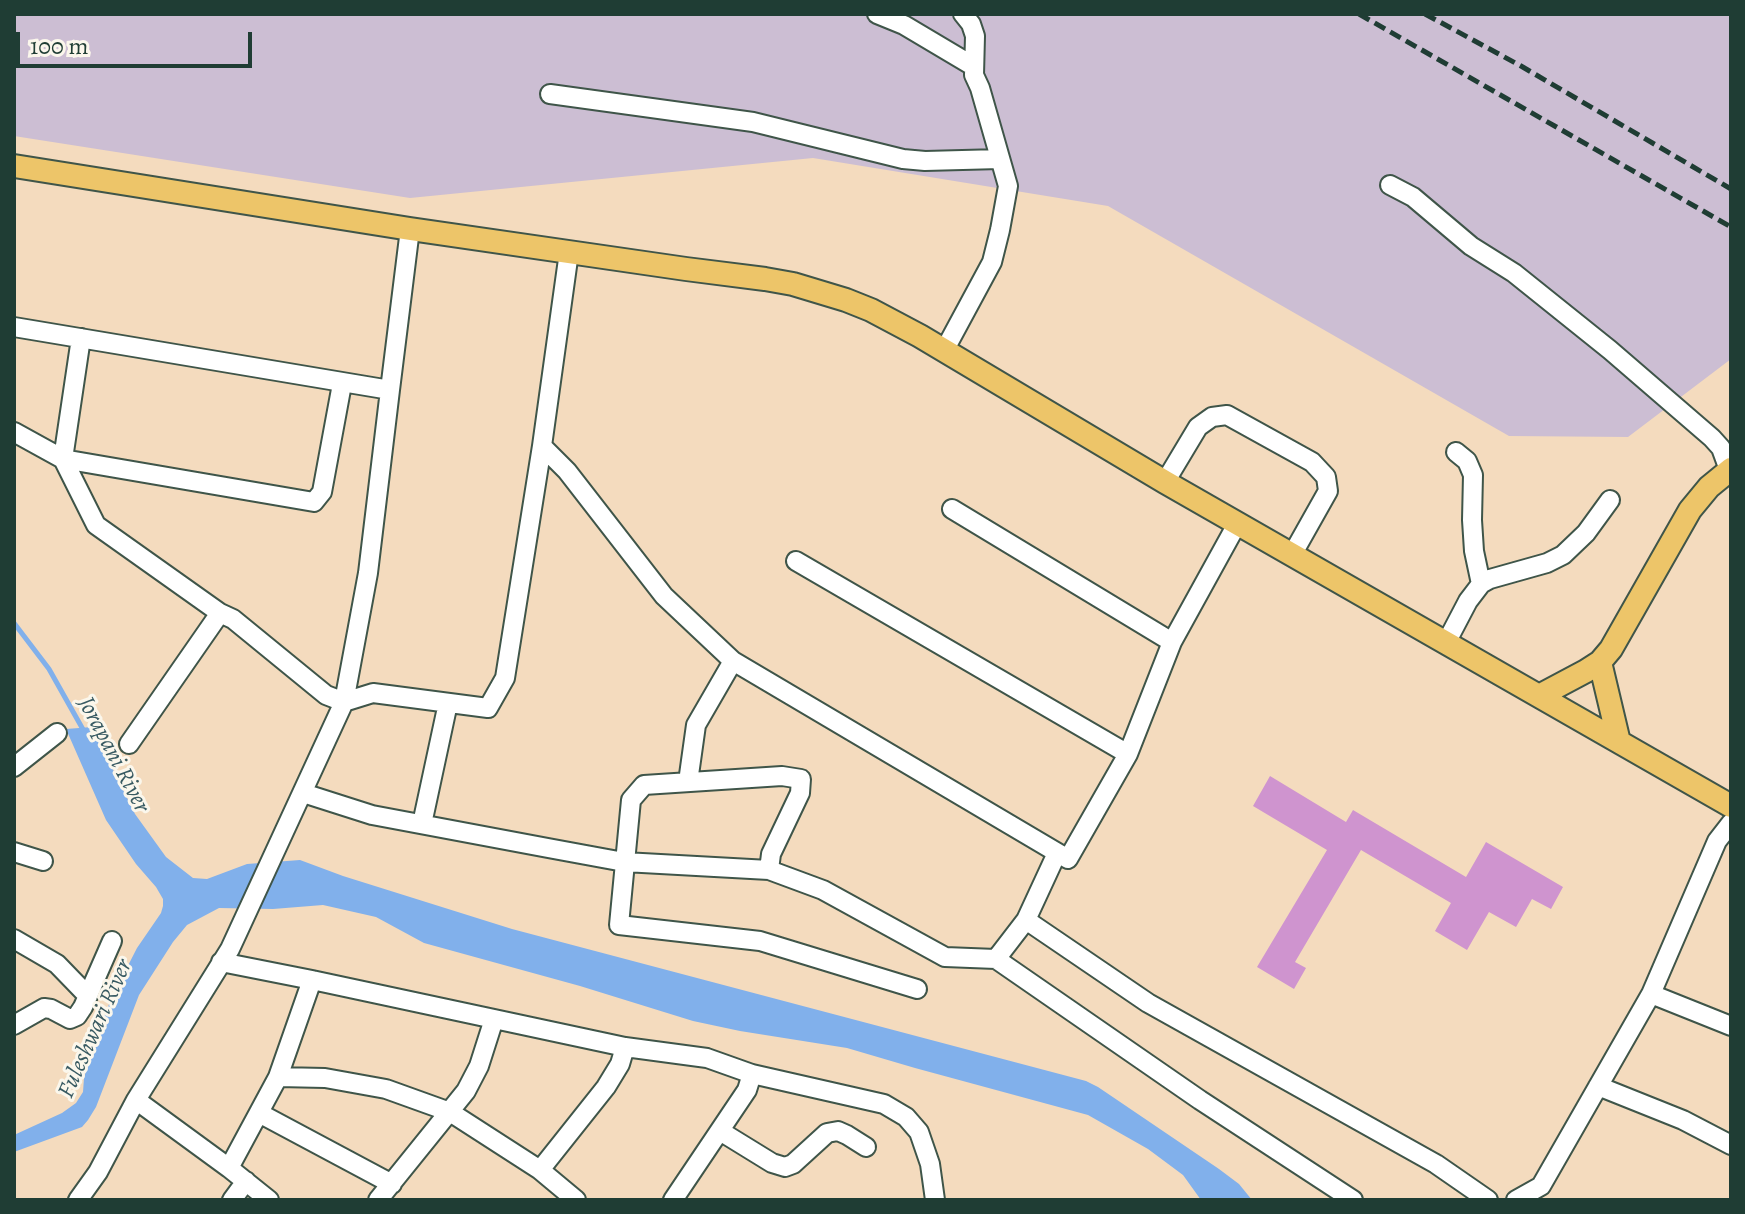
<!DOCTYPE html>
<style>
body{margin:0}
#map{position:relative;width:1745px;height:1214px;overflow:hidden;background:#f4dbbe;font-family:Alegreya,serif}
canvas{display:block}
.frame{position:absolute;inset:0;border:16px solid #1f3d34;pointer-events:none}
.scale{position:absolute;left:16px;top:32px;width:236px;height:36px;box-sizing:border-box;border:4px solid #1f3d34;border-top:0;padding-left:10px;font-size:24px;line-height:28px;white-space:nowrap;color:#1f3d34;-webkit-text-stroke:6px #fbf7ec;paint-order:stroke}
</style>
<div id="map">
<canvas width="1745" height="1214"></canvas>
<div class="frame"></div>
<div class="scale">100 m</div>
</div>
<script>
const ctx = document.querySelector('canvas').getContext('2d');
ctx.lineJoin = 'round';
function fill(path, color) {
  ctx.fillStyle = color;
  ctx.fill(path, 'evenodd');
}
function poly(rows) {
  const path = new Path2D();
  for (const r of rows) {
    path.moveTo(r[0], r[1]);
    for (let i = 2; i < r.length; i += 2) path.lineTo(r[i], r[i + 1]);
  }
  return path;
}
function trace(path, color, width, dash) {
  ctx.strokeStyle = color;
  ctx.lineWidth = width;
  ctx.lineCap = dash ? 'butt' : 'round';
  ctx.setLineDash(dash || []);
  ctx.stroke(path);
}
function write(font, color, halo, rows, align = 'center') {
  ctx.font = font + ' Alegreya,serif';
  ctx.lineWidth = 6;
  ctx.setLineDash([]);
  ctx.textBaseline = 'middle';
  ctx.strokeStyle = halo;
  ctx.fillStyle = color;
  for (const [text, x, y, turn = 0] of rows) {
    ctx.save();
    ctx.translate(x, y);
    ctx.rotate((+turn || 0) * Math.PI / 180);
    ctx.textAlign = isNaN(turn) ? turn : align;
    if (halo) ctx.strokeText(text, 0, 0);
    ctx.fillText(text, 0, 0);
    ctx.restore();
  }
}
const industrial = poly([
 [14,14,1731,14,1731,359,1628,437,1509,436,1108,206,813,158,410,198,14,136]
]);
const water = poly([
 [92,727,135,814,166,857,193,878,207,879,247,864,300,860,343,876,512,929,1086,1081,1098,1087,1219,1169,1239,1184,1252,1200,1201,1200,1183,1175,1148,1149,1088,1115,915,1068,847,1048,740,1031,693,1021,580,986,424,943,376,917,323,905,273,909,219,908,187,925,173,942,139,995,96,1107,88,1120,82,1127,14,1152,14,1135,62,1113,76,1103,83,1092,84,1078,96,1035,113,995,137,948,161,913,163,906,163,899,156,887,136,864,106,820,66,729]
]);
const stream = poly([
 [14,623,49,669,85,733]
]);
const building = poly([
 [1270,776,1346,822,1353,810,1466,877,1486,842,1563,887,1551,909,1532,899,1516,927,1489,912,1467,950,1435,931,1451,903,1361,850,1295,962,1306,968,1294,989,1257,967,1327,850,1253,806]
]);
const minor = poly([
 [877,14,904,25,973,66],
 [550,94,753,122,903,159,925,161,1000,159],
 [1390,185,1413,197,1471,246,1514,273,1610,350,1712,438,1721,448,1729,470],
 [14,327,390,390,410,229],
 [81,338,63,459,314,502,322,492,342,384],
 [944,351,992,262,1000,230,1008,186,980,88,974,75,975,36,971,24,963,14],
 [14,432,63,459,96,525,220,613,233,619,326,695,344,702,373,693,488,708,505,678,542,446,569,252],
 [542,446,567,471,664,596,733,661,1068,859,1128,754,1172,642,1237,524],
 [1456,452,1467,461,1473,475,1472,520,1474,551,1481,584],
 [1165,482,1198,427,1212,417,1227,415,1312,462,1326,477,1328,491,1292,555],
 [952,509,1172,642],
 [796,561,1128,754],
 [1446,643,1468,601,1481,584,1490,579,1547,563,1563,555,1586,533,1610,500],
 [129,744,220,613],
 [14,767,57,733],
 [688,782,696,725,733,661],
 [303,793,372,815,548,848,624,862,769,870,823,890,945,957,996,959,1200,1100,1353,1200],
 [422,824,448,703],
 [14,852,43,861],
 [769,870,771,854,800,793,801,779,782,776,644,785,631,800,619,925,760,941,917,989],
 [1026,920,1148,1003,1436,1164,1488,1200],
 [14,939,57,964,88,996],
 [996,959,1026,920,1057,853],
 [221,962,312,980,625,1047,707,1058,752,1074,884,1104,906,1117,919,1132,930,1164,935,1200],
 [1651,994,1731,1026],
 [14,1025,44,1008,51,1009,70,1019,77,1016,83,1007,112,941],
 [278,1077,325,1078,386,1089,450,1112,540,1170,576,1200],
 [1598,1086,1683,1120,1731,1145],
 [136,1100,229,1168,269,1200],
 [259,1113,392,1184],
 [720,1131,772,1163,785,1167,793,1164,827,1133,838,1131,847,1135,866,1147],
 [229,1168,278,1077,312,980],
 [540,1170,606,1087,620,1064,625,1047],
 [78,1200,98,1172,136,1100,230,949,344,702,368,573,390,390],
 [232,1200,246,1181],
 [378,1200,466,1091,479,1066,494,1019],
 [673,1200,747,1090,752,1074],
 [1516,1200,1541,1186,1651,994,1717,841,1731,823]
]);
const major = poly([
 [14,166,410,229,686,269,765,279,793,284,846,300,871,310,920,336,1165,482,1731,806],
 [1600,662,1619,742],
 [1539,696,1586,671,1600,662,1611,649,1690,510,1709,487,1731,469]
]);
const rail = poly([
 [1359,14,1731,227],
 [1425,14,1521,66,1731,189]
]);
const waterNames = [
 ["Jorapani River",113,755,62],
 ["Fuleshwari River",96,1029,-66]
];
fill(industrial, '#ccbed3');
fill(water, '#81b0eb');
trace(stream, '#81b0eb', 5);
fill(building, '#cf94cf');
trace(minor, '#3f5549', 22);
trace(major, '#3f5549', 26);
trace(minor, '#fff', 18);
trace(major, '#edc569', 22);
trace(rail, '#1f3d34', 5, [12, 6]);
write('italic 24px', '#385a62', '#fbf7ec', waterNames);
</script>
